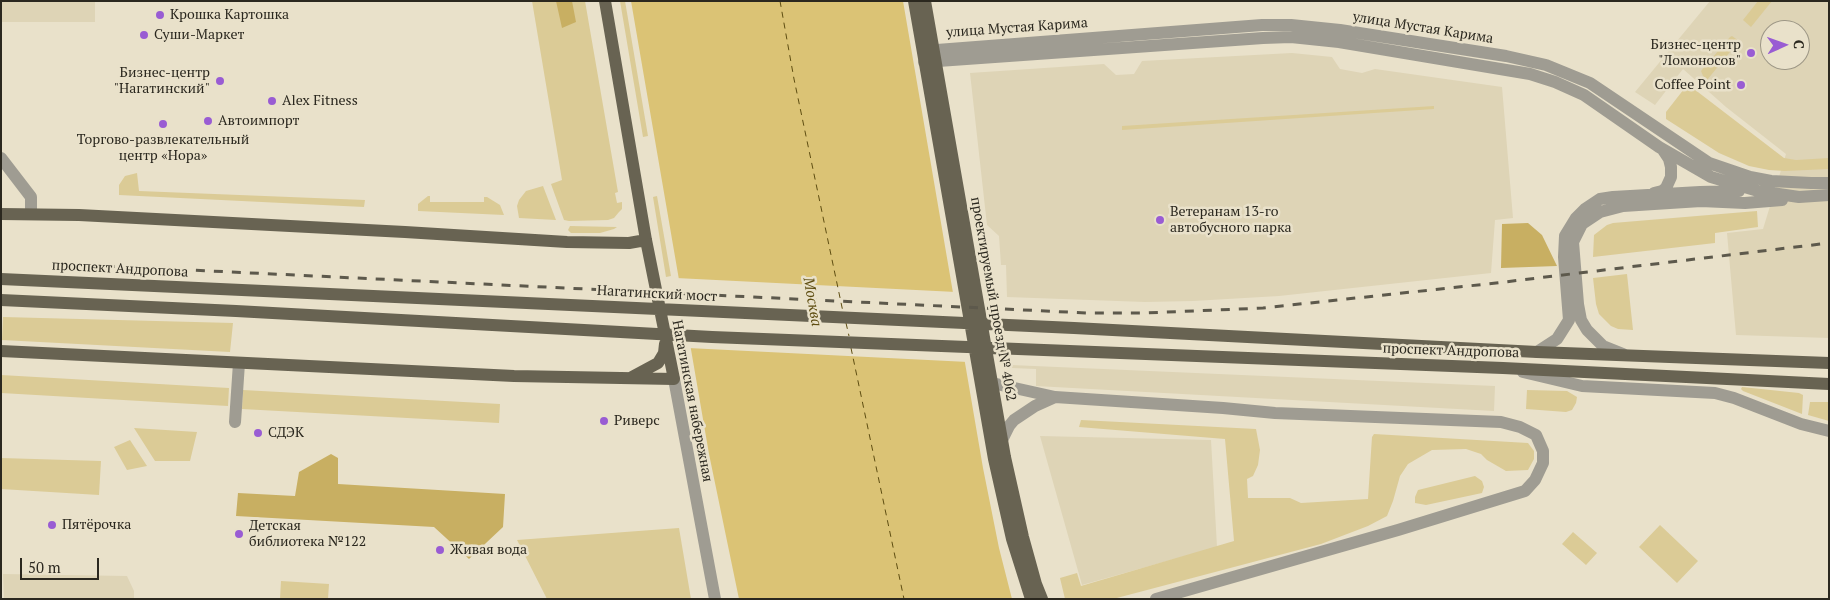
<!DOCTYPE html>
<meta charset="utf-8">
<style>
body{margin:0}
#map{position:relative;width:1830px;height:600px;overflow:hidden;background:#e9e1ca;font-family:"PT Serif",serif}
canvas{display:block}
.frame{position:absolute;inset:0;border:2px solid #2b281f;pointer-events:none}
.north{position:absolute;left:1760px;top:20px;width:50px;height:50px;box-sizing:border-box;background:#e9e1ca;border:1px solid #9d9786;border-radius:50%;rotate:88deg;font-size:14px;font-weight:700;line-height:20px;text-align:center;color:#2b281f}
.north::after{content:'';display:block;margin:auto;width:18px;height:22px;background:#995cd3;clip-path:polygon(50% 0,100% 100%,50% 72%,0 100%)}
.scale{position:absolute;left:20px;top:558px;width:79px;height:22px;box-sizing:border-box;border:2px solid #2b281f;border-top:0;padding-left:6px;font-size:15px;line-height:18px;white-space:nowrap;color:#2b281f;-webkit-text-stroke:4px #e9e1ca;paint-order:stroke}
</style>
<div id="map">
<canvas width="1830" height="600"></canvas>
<div class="frame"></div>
<div class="north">С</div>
<div class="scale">50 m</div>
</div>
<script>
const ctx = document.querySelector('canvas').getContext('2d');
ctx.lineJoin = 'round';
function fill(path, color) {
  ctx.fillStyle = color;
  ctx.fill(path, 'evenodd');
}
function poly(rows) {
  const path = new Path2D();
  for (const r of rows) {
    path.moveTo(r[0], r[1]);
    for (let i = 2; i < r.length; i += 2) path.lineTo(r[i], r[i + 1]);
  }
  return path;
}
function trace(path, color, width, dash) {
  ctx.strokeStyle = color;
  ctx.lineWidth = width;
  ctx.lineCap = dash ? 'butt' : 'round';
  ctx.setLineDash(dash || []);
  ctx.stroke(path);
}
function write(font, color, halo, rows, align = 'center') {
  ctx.font = font + ' "PT Serif",serif';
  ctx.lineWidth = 5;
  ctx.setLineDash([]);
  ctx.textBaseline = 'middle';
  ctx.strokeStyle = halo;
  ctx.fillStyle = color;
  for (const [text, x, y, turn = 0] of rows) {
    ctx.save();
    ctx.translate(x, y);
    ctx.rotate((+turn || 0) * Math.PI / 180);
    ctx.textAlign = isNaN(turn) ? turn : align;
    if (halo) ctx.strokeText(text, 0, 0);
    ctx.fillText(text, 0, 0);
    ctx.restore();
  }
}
const built = poly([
 [1,1,95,1,95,22,1,22],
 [1710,1,1829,1,1829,338,1736,335,1727,233,1763,229,1786,154,1726,107,1683,69,1655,105,1635,92],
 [1770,30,1800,30,1800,60,1770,60],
 [1292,53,1332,57,1340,69,1362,73,1375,69,1502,87,1513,218,1495,220,1491,273,1279,296,1193,301,1145,302,1007,297,1006,265,1001,265,999,236,987,225,970,73,1104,64,1116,75,1134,74,1142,61],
 [1011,365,1495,386,1494,411,1036,386,1036,369,1012,368],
 [1040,436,1211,440,1217,547,1082,585],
 [3,574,127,576,134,591,134,599,4,599]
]);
const green = poly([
 [532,1,585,1,618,192,615,193,617,203,622,202,622,209,619,212,614,218,608,220,569,221,564,220,551,184,562,180],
 [620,1,625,1,648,136,643,137],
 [1758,1,1772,1,1751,27,1743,20],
 [1732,36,1739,41,1707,80,1703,76,1701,71,1730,37],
 [1688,87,1694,89,1784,158,1796,160,1829,158,1829,169,1785,171,1769,170,1749,166,1719,153,1666,119,1666,112,1684,89],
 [1434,106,1434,109,1122,130,1122,126],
 [137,173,139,191,365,200,364,207,119,195,119,185,125,176],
 [543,186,556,220,519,218,517,206,519,200,526,191],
 [428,196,430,196,430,202,484,202,484,197,487,197,500,205,504,215,418,211,418,204],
 [657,196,671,276,666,277,653,197],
 [1757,211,1758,227,1715,233,1715,243,1593,257,1594,235,1607,225,1613,223],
 [570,226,617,227,614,229,600,233,571,233,568,230],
 [1627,274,1633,330,1618,329,1611,326,1599,314,1596,304,1593,278],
 [3,317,233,323,230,352,2,340],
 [1,375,229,388,228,406,1,393],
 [1742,387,1799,393,1803,395,1802,414,1743,391,1741,389],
 [243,390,500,404,499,423,242,409],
 [1527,390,1567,391,1577,397,1576,403,1572,410,1566,412,1526,409],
 [1810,402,1829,402,1829,421,1808,415],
 [1081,420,1256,429,1260,450,1258,465,1253,476,1247,479,1248,498,1290,498,1301,503,1368,499,1372,437,1374,434,1528,443,1534,451,1534,459,1528,470,1506,471,1487,460,1481,454,1466,449,1432,450,1408,464,1400,476,1393,501,1387,516,1368,526,1321,544,1113,599,1065,599,1060,578,1077,573,1081,586,1234,541,1225,439,1079,427],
 [134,428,197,432,190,461,155,461],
 [130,440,147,466,127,470,114,447],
 [1,458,101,461,99,495,1,489],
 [1475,476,1482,481,1484,487,1482,493,1426,505,1415,503,1415,497,1418,490],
 [1660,525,1698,561,1677,583,1639,547],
 [679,528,691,599,547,599,517,540],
 [1573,532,1597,553,1586,565,1562,544],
 [281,581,329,584,328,599,280,599]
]);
const forest = poly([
 [556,1,572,1,576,22,562,28],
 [1528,223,1542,235,1557,266,1501,268,1502,224],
 [331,454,338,458,338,484,505,494,503,527,469,559,434,527,236,516,238,493,295,496,299,472]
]);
const water = poly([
 [631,1,903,1,983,468,999,548,1012,599,739,599,709,454]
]);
const pier = poly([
 [676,278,956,292,968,362,688,348]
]);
const ferry = poly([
 [780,1,794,79,843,312],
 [846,323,849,336],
 [851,348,904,599]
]);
const minor = poly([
 [924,51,1262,25,1291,25,1340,30,1506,56,1546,65,1590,83,1709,163,1750,177,1771,181,1811,183,1829,183],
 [924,62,1263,38,1291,37,1339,42,1530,74,1555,82,1584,95,1659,147,1711,177,1758,191,1799,197,1829,195],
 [1,158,31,197,31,214],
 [1654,193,1662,191,1666,188,1671,177,1671,167,1669,159,1663,150],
 [1537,352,1557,339,1569,320,1564,257,1565,236,1576,218,1585,209,1600,199,1613,197,1700,192,1739,191],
 [1623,354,1603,346,1587,330,1581,320,1578,304,1573,242,1582,224,1600,212,1623,206,1701,201,1745,203,1782,200],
 [1523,372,1582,386,1715,393,1734,398,1801,424,1829,431],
 [674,379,715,599],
 [992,383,1055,397,1223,408,1275,413,1501,422,1520,427,1536,435,1543,451,1543,463,1535,480,1525,491,1398,530,1156,599],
 [235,422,239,363],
 [1002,440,1009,426,1014,420,1035,406,1055,397]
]);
const major = poly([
 [914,1,994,459,1012,539,1031,599],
 [925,1,1005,457,1023,537,1036,584,1042,599],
 [1,214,79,215,405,232,567,242,629,243,646,240],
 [1,279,1074,328,1537,352,1829,363],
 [1,300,236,311,712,337,1503,368,1829,384],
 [1,351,514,376,674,379,646,240,605,1],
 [632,377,658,363,664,353,665,344]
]);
const rail = poly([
 [106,266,1087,313,1143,313,1263,308,1496,283,1829,243]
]);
const markers = [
 [160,15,5,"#995cd3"],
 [144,35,5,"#995cd3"],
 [1751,53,5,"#995cd3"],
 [220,81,5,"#995cd3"],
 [1741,85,5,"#995cd3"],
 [272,101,5,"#995cd3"],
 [208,121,5,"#995cd3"],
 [163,124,5,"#995cd3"],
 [1160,220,5,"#995cd3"],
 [604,421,5,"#995cd3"],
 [258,433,5,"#995cd3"],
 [52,525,5,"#995cd3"],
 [239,534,5,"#995cd3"],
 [440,550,5,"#995cd3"]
];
const poiNames = [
 ["Крошка Картошка",170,15],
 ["Суши-Маркет",154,35],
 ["Бизнес-центр",1741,45,"right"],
 ["\"Ломоносов\"",1741,61,"right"],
 ["Бизнес-центр",210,73,"right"],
 ["\"Нагатинский\"",210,89,"right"],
 ["Coffee Point",1731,85,"right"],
 ["Alex Fitness",282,101],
 ["Автоимпорт",218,121],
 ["Торгово-развлекательный",163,140,"center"],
 ["центр «Нора»",163,156,"center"],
 ["Ветеранам 13-го",1170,212],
 ["автобусного парка",1170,228],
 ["Риверс",614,421],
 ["СДЭК",268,433],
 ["Пятёрочка",62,525],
 ["Детская",249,526],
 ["библиотека №122",249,542],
 ["Живая вода",450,550]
];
const streetNames = [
 ["улица Мустая Карима",1017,28,-4],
 ["улица Мустая Карима",1423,28,9],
 ["проспект Андропова",120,269,3],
 ["Нагатинский мост",657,294,3],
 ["проектируемый проезд № 4062",993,299,80],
 ["проспект Андропова",1451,351,2],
 ["Нагатинская набережная",692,401,79]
];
const waterNames = [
 ["Москва",812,302,80]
];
fill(built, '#ded4b6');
fill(green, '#dbcb96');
fill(forest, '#c8af62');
fill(water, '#dbc375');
fill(pier, '#e9e1ca');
trace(ferry, '#5e4d11', 1, [6, 5]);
trace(minor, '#9f9c92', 12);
trace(major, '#686352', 12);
trace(rail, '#5d594c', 3, [9, 9]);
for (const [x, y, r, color] of markers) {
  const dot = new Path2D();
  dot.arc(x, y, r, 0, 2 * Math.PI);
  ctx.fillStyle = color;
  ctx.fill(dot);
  trace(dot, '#e9e1ca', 2);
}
write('14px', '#2b281f', '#e9e1ca', poiNames, 'left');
write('14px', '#2b281f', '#e9e1ca', streetNames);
write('italic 15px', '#5e4d11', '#e9e1ca', waterNames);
</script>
